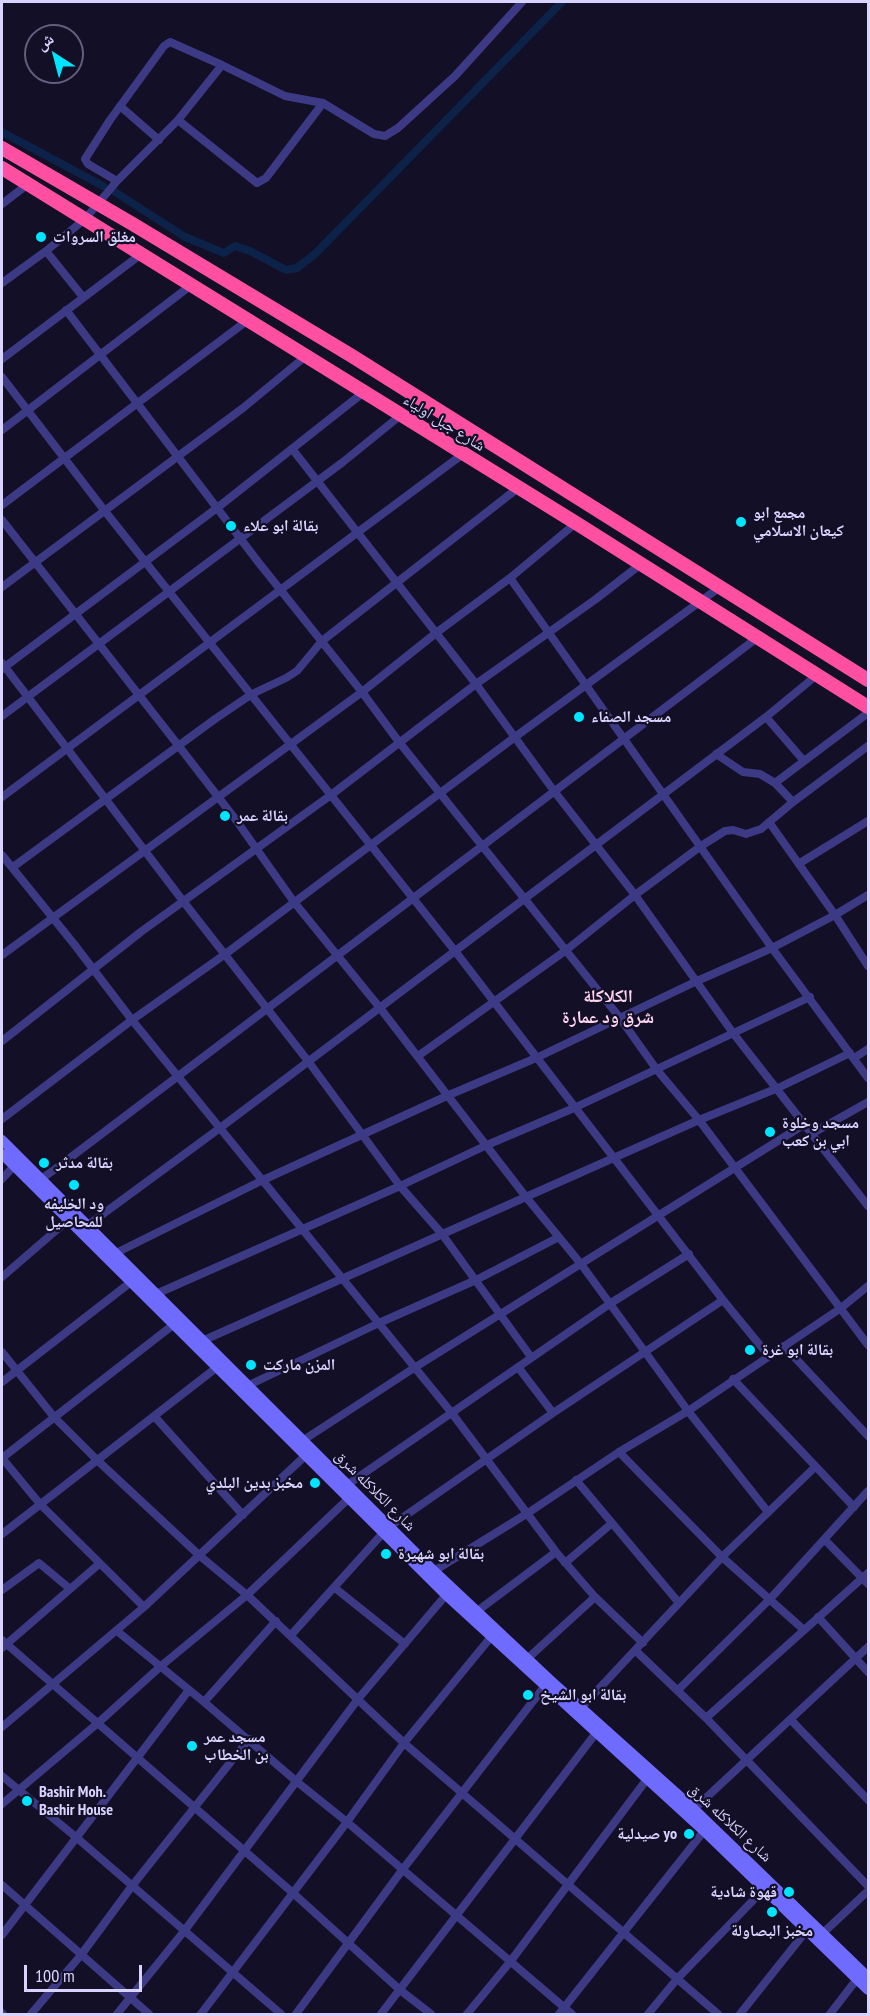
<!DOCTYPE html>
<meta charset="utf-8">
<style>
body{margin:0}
#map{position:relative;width:870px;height:2016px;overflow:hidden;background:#130f26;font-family:"PT Sans Narrow","Noto Naskh Arabic",sans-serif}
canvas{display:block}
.frame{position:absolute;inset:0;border:3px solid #d9d4ff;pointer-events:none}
.north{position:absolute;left:24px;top:24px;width:60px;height:60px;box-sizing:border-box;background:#130f26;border:2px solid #625e7d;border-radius:50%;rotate:324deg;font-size:16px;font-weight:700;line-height:24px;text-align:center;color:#d9d4ff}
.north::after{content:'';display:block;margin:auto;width:21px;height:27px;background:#00e5ff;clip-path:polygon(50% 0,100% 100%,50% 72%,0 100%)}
.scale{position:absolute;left:24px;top:1965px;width:118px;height:27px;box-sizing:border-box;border:3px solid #d9d4ff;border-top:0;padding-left:8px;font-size:18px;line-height:21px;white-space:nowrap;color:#d9d4ff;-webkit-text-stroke:4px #130f26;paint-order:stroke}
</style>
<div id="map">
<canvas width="870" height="2016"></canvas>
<div class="frame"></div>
<div class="north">ش</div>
<div class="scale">100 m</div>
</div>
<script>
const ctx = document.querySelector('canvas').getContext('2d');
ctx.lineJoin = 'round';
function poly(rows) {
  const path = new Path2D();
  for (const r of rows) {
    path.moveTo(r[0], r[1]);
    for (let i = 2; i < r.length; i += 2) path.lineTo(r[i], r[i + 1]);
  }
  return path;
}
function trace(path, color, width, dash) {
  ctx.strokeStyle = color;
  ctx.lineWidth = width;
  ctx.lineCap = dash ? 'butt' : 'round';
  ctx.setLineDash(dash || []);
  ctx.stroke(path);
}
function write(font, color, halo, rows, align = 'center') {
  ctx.font = font + ' "PT Sans Narrow","Noto Naskh Arabic",sans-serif';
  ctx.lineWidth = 4.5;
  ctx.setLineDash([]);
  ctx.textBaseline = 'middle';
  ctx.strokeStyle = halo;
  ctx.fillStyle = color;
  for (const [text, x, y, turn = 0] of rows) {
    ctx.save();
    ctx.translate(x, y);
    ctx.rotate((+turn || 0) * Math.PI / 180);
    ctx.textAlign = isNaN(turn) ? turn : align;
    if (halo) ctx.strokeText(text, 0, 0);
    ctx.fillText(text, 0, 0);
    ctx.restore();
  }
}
const canal = poly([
 [2,132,103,186],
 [115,192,185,237,224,253,235,246,250,251,286,270,297,268,315,254,562,2]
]);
const street = poly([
 [120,106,159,140],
 [178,120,257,183,266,178,323,103],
 [117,181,88,164,85,159,110,120,164,46,170,42,222,65],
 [2,204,28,184],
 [46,251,83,297],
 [2,283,46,251,85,219,117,181,178,120,222,65,285,96,323,103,374,134,385,136,398,128,455,76,522,2],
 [66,310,259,563,362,692,399,742,620,1018,657,1070,699,1120,868,1345],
 [2,359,140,255],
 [2,377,104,510,455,951,723,1300,768,1355],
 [2,430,190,286],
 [293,450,476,684,554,791,635,895,733,1033,868,1206],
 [2,505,248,320],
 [2,520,178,745,236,820,294,902,380,1008,526,1197,581,1264,688,1411,768,1512],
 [510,578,772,948,868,1078],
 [2,587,243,408,306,356],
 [2,663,183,901,308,1061,400,1186,442,1234,531,1357],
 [2,669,217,508,364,392],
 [2,716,343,462,401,415],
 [766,717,804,761],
 [716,754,743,772,760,774,775,783,793,802],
 [775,783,868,713],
 [2,797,463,454],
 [769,822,835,915,868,966],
 [2,855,74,944,132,1020,451,1412,556,1552,595,1597,643,1643],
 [800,863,868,821],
 [13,867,215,719,252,694,286,678,297,671,322,641,518,488],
 [2,955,362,692,436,633,510,578,576,523],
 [2,1041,142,931,331,795,476,684,596,599,641,564],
 [418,1056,565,951,635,895,701,846,725,831,733,830,746,834,761,829,793,802,868,746],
 [854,1058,868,1049],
 [2,1119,132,1020,224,955,515,737,720,587],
 [813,1133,868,1102],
 [2,1179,14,1166],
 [38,1181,54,1170,757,638],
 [88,1225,220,1128,766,717,817,675],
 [116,1253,263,1180,449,1095,536,1058,697,981,772,948,835,915,868,895],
 [2,1277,68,1220],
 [156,1294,400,1186,487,1145,574,1108,810,997],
 [202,1341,699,1120,778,1088,850,1053],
 [784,1346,868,1436],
 [2,1352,54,1417,97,1460,200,1556,247,1595,404,1743,718,2014],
 [518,1367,553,1413],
 [733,1379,854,1507],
 [2,1382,131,1282],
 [247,1386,379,1323,476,1280,559,1237],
 [155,1417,243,1515],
 [302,1441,414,1368,805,1124],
 [619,1452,722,1557,804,1630],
 [2,1458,173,1325],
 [2,1458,40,1504,144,1607],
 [576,1480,679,1603],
 [347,1485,611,1303,689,1254],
 [389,1527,553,1413,723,1300],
 [2,1534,216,1368],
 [825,1540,868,1584],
 [565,1563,611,1524],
 [434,1571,528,1513,619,1452,688,1411,841,1308,868,1286],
 [335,1588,405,1644],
 [2,1590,39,1563,69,1588],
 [476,1612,556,1552],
 [818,1617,868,1672],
 [117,1631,204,1702,296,1781,347,1822,572,2014],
 [291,1635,383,1533],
 [2,1640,293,1893,400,1990,431,2014],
 [2,1648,99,1564],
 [636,1651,706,1718,868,1886],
 [527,1659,595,1597],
 [678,1690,770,1599,868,1491],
 [204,1702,276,1621],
 [581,1708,722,1557,815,1467],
 [706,1718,868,1573],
 [791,1720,868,1800],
 [2,1727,144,1607,305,1456],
 [2,1776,77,1838,281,2014],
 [2,1804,98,1723,161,1666,247,1595,348,1499],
 [694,1809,868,1647],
 [2,1885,149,2014],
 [824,1932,868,1891],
 [2,1935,189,1690],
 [2,2013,3,2014],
 [31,2014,81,1955,132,1886,249,1739],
 [117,2014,185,1930,358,1699,446,1595],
 [201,2014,347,1822,404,1743,491,1637],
 [296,2014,403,1869,544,1687],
 [381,2014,596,1733],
 [467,2014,510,1962,647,1779],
 [559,2014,704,1831],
 [648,2014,677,1979,765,1888],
 [740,2014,807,1930],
 [830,2014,857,1979]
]);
const secondary = poly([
 [2,1140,434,1571,550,1680,694,1809,868,1977],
 [2,1154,446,1595,704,1831,868,1990]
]);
const highway = poly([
 [2,148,131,223,352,356,868,680],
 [2,168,576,523,868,707]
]);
const markers = [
 [41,237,6,"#00e5ff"],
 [741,522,6,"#00e5ff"],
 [231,526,6,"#00e5ff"],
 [579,717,6,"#00e5ff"],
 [225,816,6,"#00e5ff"],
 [770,1132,6,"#00e5ff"],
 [44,1163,6,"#00e5ff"],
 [74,1185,6,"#00e5ff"],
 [750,1350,6,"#00e5ff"],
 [251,1365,6,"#00e5ff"],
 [315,1483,6,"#00e5ff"],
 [386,1554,6,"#00e5ff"],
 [528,1695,6,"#00e5ff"],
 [192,1746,6,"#00e5ff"],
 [27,1801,6,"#00e5ff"],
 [689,1834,6,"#00e5ff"],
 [789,1892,6,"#00e5ff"],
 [772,1912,6,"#00e5ff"]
];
const poiNames = [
 ["مغلق السروات",53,237],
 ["مجمع ابو",753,513],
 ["كيعان الاسلامي",753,531],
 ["بقالة ابو علاء",243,526],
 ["مسجد الصفاء",591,717],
 ["بقالة عمر",237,816],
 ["مسجد وخلوة",782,1123],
 ["ابي بن كعب",782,1141],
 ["بقالة مدثر",56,1163],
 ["ود الخليفه",74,1204,"center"],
 ["للمحاصيل",74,1222,"center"],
 ["بقالة ابو غرة",762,1350],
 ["المزن ماركت",263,1365],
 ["مخبز بدين البلدي",303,1483,"right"],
 ["بقالة ابو شهيرة",398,1554],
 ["بقالة ابو الشيخ",540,1695],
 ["مسجد عمر",204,1737],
 ["بن الخطاب",204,1755],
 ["Bashir Moh.",39,1792],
 ["Bashir House",39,1810],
 ["صيدلية yo",677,1834,"right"],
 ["قهوة شادية",777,1892,"right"],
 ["مخبز البصاولة",772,1931,"center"]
];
const streetNames = [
 ["شارع جبل اولياء",444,423,32],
 ["شارع الكلاكله شرق",375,1491,45],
 ["شارع الكلاكله شرق",730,1823,43]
];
const neighbourhoodNames = [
 ["الكلاكلة",608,997],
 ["شرق ود عمارة",608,1018]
];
trace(canal, '#0c2248', 8);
trace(street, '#3d3a85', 8);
trace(secondary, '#6f6bff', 10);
trace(highway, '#ff4fa3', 14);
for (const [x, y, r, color] of markers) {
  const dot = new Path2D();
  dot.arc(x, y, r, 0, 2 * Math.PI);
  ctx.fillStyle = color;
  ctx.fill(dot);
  trace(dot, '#130f26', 2);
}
write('bold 16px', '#d9d4ff', '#130f26', poiNames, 'left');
write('16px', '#d9d4ff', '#130f26', streetNames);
write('bold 18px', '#ffd6f0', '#130f26', neighbourhoodNames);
</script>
